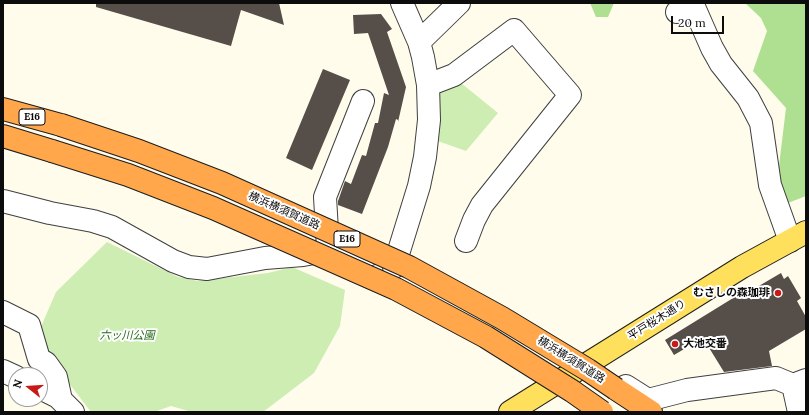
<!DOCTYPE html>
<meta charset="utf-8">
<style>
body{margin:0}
#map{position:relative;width:809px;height:415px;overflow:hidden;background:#fffcec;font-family:Lora,serif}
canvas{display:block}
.frame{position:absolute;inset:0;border:4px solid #0c0c0c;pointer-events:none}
.north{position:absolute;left:8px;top:367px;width:40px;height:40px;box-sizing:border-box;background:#fff;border:1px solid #9e9e9e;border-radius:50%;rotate:287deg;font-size:11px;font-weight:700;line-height:16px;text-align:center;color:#0c0c0c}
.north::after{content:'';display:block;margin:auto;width:14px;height:18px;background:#c81a18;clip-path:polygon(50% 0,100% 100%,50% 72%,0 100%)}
.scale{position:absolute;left:671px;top:16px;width:53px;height:18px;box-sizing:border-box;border:2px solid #0c0c0c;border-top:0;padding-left:5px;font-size:12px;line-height:14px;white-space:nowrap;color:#0c0c0c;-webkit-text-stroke:3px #fff;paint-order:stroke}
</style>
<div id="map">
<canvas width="809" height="415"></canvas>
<div class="frame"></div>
<div class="north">N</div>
<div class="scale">20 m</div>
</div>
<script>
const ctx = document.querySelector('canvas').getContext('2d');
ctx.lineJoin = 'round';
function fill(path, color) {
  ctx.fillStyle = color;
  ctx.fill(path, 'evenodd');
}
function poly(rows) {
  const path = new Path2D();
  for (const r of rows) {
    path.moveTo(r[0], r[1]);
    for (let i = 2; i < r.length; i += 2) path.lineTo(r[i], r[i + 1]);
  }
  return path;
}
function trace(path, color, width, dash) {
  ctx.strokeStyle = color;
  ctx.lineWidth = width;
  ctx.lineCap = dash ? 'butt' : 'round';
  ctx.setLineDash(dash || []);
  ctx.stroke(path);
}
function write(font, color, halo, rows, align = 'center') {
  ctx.font = font + ' Lora,"Noto Sans JP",serif';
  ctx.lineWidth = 4;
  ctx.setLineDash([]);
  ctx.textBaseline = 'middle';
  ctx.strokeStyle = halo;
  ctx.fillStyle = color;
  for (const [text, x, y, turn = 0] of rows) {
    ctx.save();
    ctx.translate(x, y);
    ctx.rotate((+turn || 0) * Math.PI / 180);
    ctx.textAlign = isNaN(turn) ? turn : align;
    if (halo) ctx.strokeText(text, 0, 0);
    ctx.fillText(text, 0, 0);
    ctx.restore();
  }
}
const green = poly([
 [461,83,498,113,466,151,435,140,437,96,446,86,453,88],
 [107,242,178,277,198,281,268,273,292,267,345,290,340,326,314,373,263,412,192,412,171,406,154,412,91,412,45,352,40,329,56,292]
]);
const forest = poly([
 [590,3,614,3,608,17,596,17],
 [745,3,806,3,806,196,788,203,776,191,786,108,753,71,767,31,761,18]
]);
const building = poly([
 [96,3,279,3,284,25,241,10,231,46,96,7],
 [381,14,392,29,387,32,406,87,398,122,398,120,396,119,388,147,362,214,338,205,338,201,345,181,351,184,362,155,366,156,375,123,378,123,384,93,389,95,368,33,354,34,353,15],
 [323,69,350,80,312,170,286,158],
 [781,273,784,279,788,276,801,298,797,301,806,317,806,329,769,351,772,366,724,372,703,338,674,355,665,340,738,295,740,297]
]);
const minor = poly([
 [677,12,694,7,712,48,721,64,748,98,761,123,770,185,790,241],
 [419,42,459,3],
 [428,85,454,75,514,30,570,95,482,205,474,220,466,241],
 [3,201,50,213,93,221,112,227,173,261,189,267,207,269,265,258,303,255,340,248,368,255],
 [328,248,325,197,363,101],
 [394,267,419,186,425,157,429,120,428,85,423,57,419,42,402,3],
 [3,312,29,325,39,359,46,363,56,377,61,400],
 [3,371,16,377],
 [793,385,799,412],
 [626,386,648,400,687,390,776,378,793,385,806,380],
 [40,388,58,397,73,412]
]);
const major = poly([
 [510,412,742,267,806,232]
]);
const highway = poly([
 [3,109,61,125],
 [3,136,52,151],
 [616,389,651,412]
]);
const highwayBridge = poly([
 [61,125,139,151,222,183,409,267,502,318,588,370,616,389],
 [52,151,128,175,213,208,396,289,486,337,572,391,602,412]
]);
const markers = [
 [778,293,4,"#c81a18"],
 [675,344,4,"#c81a18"]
];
const shields = [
 [32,117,26],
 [347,239,26]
];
const shieldNames = [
 ["E16",32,117],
 ["E16",347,239]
];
const streetNames = [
 ["横浜横須賀道路",284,211,24],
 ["平戸桜木通り",657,320,-32],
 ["横浜横須賀道路",571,360,32]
];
const poiNames = [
 ["むさしの森珈琲",770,293],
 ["大池交番",683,344,"left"]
];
const parkNames = [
 ["六ッ川公園",127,336]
];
fill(green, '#cdedb2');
fill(forest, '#afdf90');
fill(building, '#564e48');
trace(minor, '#3f3f3f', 24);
trace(major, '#1d1d1d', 24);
trace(highway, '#1d1d1d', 24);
trace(minor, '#fff', 22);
trace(major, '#ffe05c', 22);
trace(highway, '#ffa74a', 22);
trace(highwayBridge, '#1d1d1d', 24, []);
trace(highwayBridge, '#ffa74a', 22);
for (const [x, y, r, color] of markers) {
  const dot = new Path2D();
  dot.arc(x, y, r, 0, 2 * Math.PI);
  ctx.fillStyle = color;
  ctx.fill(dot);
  trace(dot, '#fff', 1.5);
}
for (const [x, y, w] of shields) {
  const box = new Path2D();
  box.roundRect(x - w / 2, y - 8, w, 16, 3);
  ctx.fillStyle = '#fff';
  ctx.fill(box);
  trace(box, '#0c0c0c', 1);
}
write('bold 10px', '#0c0c0c', null, shieldNames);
write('11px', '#0c0c0c', '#fff', streetNames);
write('bold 11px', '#0c0c0c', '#fff', poiNames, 'right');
write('italic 11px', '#246a17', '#fff', parkNames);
</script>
